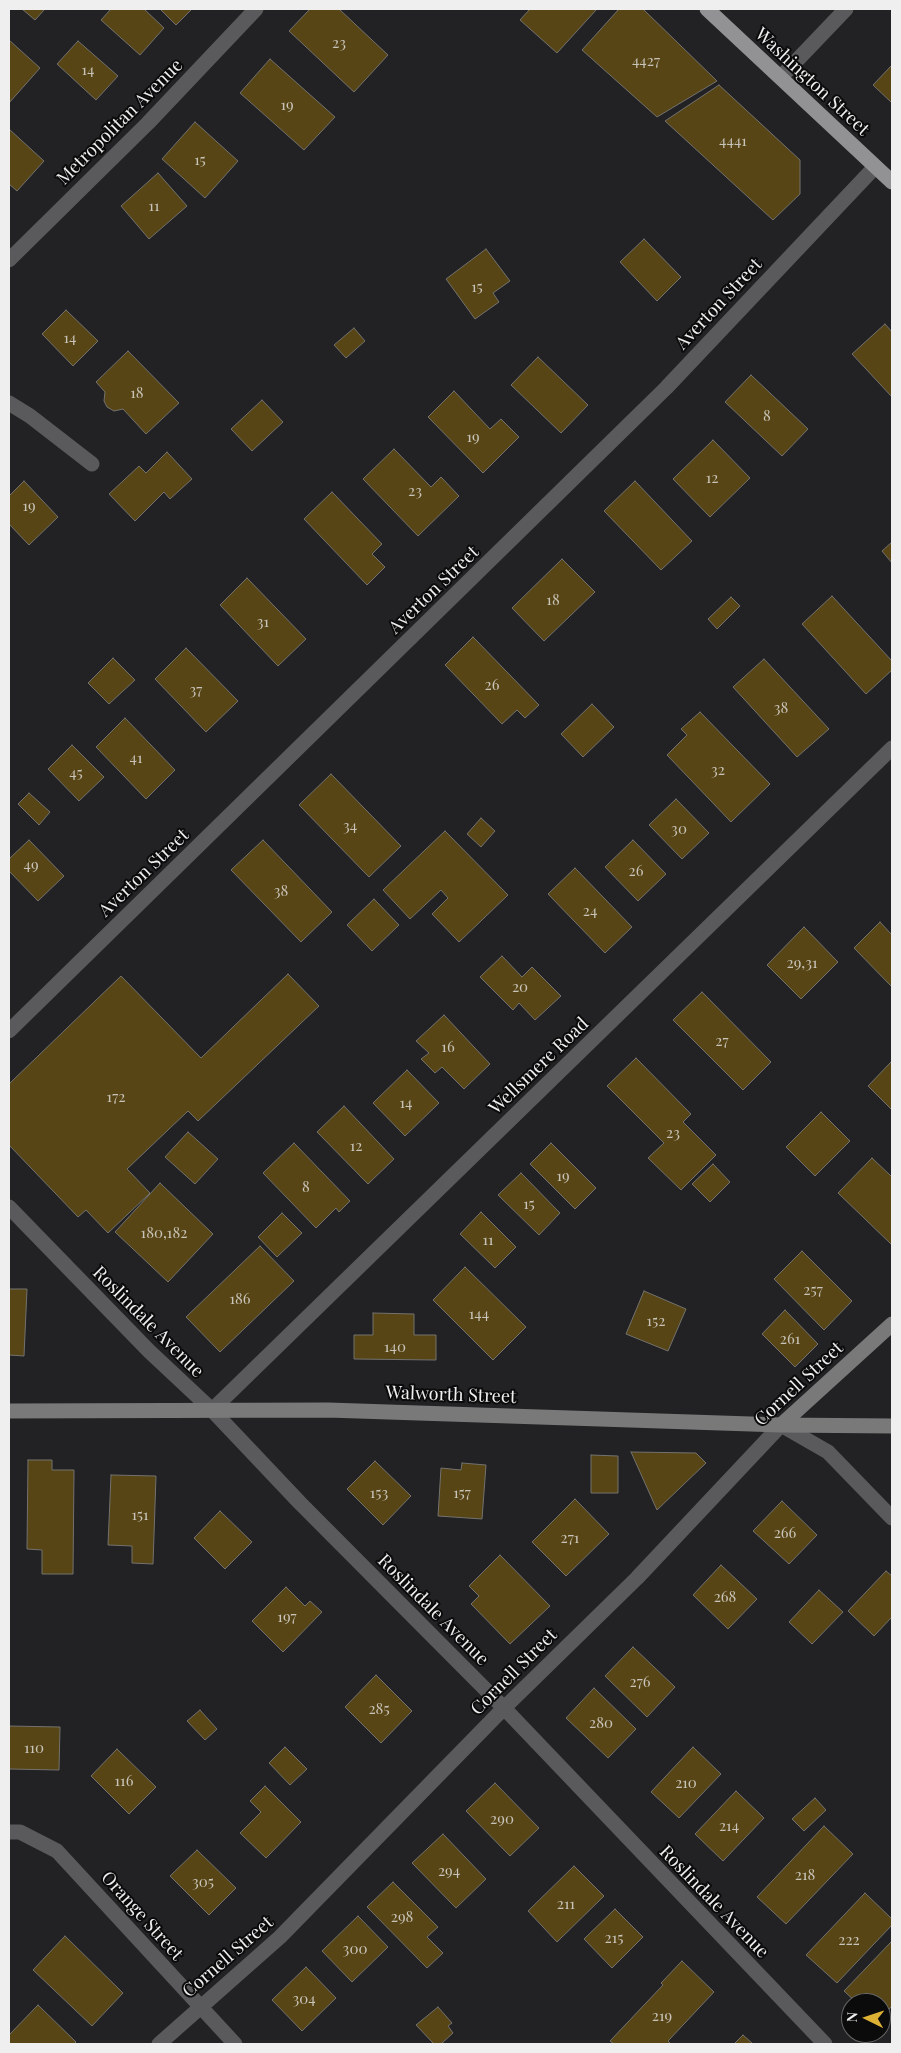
<!DOCTYPE html>
<style>
body{margin:0}
#map{position:relative;width:901px;height:2053px;overflow:hidden;background:#222224;font-family:"Playfair Display",serif}
canvas{display:block}
.frame{position:absolute;inset:0;border:10px solid #efeff0;pointer-events:none}
.north{position:absolute;left:841px;top:1993px;width:50px;height:50px;box-sizing:border-box;background:#0c0b0c;border:1px solid #676667;border-radius:50%;rotate:274deg;font-size:14px;font-weight:700;line-height:20px;text-align:center;color:#efeff0}
.north::after{content:'';display:block;margin:auto;width:18px;height:22px;background:#ddb133;clip-path:polygon(50% 0,100% 100%,50% 72%,0 100%)}
</style>
<div id="map">
<canvas width="901" height="2053"></canvas>
<div class="frame"></div>
<div class="north">N</div>
</div>
<script>
const ctx = document.querySelector('canvas').getContext('2d');
ctx.lineJoin = 'round';
function fill(path, color) {
  ctx.fillStyle = color;
  ctx.fill(path, 'evenodd');
}
function poly(rows) {
  const path = new Path2D();
  for (const r of rows) {
    path.moveTo(r[0], r[1]);
    for (let i = 2; i < r.length; i += 2) path.lineTo(r[i], r[i + 1]);
  }
  return path;
}
function trace(path, color, width, dash) {
  ctx.strokeStyle = color;
  ctx.lineWidth = width;
  ctx.lineCap = dash ? 'butt' : 'round';
  ctx.setLineDash(dash || []);
  ctx.stroke(path);
}
function write(font, color, halo, rows, align = 'center') {
  ctx.font = font + ' "Playfair Display",serif';
  ctx.lineWidth = 4;
  ctx.setLineDash([]);
  ctx.textBaseline = 'middle';
  ctx.strokeStyle = halo;
  ctx.fillStyle = color;
  for (const [text, x, y, turn = 0] of rows) {
    ctx.save();
    ctx.translate(x, y);
    ctx.rotate((+turn || 0) * Math.PI / 180);
    ctx.textAlign = isNaN(turn) ? turn : align;
    if (halo) ctx.strokeText(text, 0, 0);
    ctx.fillText(text, 0, 0);
    ctx.restore();
  }
}
const building = poly([
 [22,9,45,9,35,20,22,9],
 [111,9,144,9,164,28,140,55,101,20,111,9],
 [160,9,192,9,176,25,160,9],
 [310,9,339,9,388,55,354,92,289,31,310,9],
 [530,9,597,9,557,53,520,20,530,9],
 [619,9,643,9,717,81,657,117,582,50,619,9],
 [9,40,40,68,9,103,9,40],
 [78,41,118,76,96,100,57,64,78,41],
 [270,59,335,117,304,150,240,93,270,59],
 [892,65,892,103,873,85,892,65],
 [719,85,800,160,800,194,773,220,665,121,719,85],
 [195,122,238,161,205,198,162,159,195,122],
 [9,129,44,161,17,191,9,184,9,129],
 [158,173,187,206,149,239,121,206,158,173],
 [644,239,681,277,657,301,620,262,644,239],
 [486,249,510,281,493,293,499,302,475,319,446,279,486,249],
 [66,310,98,341,73,366,42,334,66,310],
 [885,324,892,332,892,397,852,354,885,324],
 [354,328,365,341,346,358,334,345,354,328],
 [128,351,179,403,146,434,123,409,114,411,107,407,104,401,105,392,96,382,128,351],
 [538,357,588,405,561,433,511,385,538,357],
 [751,375,808,429,782,456,725,402,751,375],
 [454,391,490,429,501,419,519,437,483,473,428,417,454,391],
 [262,400,283,422,252,451,231,429,262,400],
 [713,440,750,478,710,517,673,479,713,440],
 [394,449,431,487,441,477,459,496,418,536,363,479,394,449],
 [167,452,192,479,170,499,164,492,135,521,109,494,139,466,146,473,167,452],
 [24,481,58,517,29,545,9,524,9,496,24,481],
 [635,481,692,541,661,570,604,511,635,481],
 [332,492,382,544,372,554,385,567,367,585,304,519,332,492],
 [892,542,892,563,882,551,892,542],
 [562,559,595,592,544,641,512,608,562,559],
 [247,578,306,639,278,666,220,605,247,578],
 [832,596,892,661,892,670,866,694,802,624,832,596],
 [731,597,740,606,717,629,708,619,731,597],
 [473,637,539,705,525,718,517,710,502,724,445,665,473,637],
 [186,648,238,701,206,732,155,679,186,648],
 [113,658,135,680,109,704,88,683,113,658],
 [764,659,829,729,797,757,733,687,764,659],
 [592,704,614,727,583,757,561,734,592,704],
 [700,712,770,784,731,822,667,755,687,735,681,729,700,712],
 [125,718,175,770,146,799,96,747,125,718],
 [72,745,104,777,79,801,48,769,72,745],
 [331,774,401,846,369,877,299,805,331,774],
 [29,793,50,812,39,825,18,804,29,793],
 [676,799,709,833,682,859,649,825,676,799],
 [481,818,495,831,481,847,467,834,481,818],
 [445,831,508,895,459,942,432,914,448,898,441,890,410,919,383,890,445,831],
 [29,840,64,876,38,901,9,871,9,859,29,840],
 [263,840,332,912,301,942,231,870,263,840],
 [633,840,666,874,638,901,605,867,633,840],
 [575,868,632,927,605,953,548,894,575,868],
 [374,899,399,925,372,951,347,925,374,899],
 [880,922,892,935,892,987,854,948,880,922],
 [804,927,838,962,801,999,767,965,804,927],
 [502,956,522,977,532,967,561,996,535,1020,519,1003,513,1010,480,977,502,956],
 [288,974,319,1006,198,1121,188,1111,127,1169,150,1193,108,1233,86,1210,78,1217,9,1145,9,1084,121,976,201,1058,288,974],
 [702,992,771,1062,743,1090,673,1020,702,992],
 [444,1015,490,1064,464,1089,442,1067,435,1073,421,1059,429,1053,416,1041,444,1015],
 [636,1058,691,1114,683,1122,716,1155,681,1190,648,1158,664,1143,607,1086,636,1058],
 [892,1061,892,1110,868,1086,892,1061],
 [407,1070,439,1103,405,1136,373,1103,407,1070],
 [344,1106,394,1159,368,1184,317,1132,344,1106],
 [821,1112,850,1141,815,1176,786,1147,821,1112],
 [188,1132,218,1159,195,1184,165,1157,188,1132],
 [294,1143,350,1201,339,1212,336,1208,316,1228,263,1173,294,1143],
 [551,1143,596,1188,575,1209,530,1164,551,1143],
 [872,1158,892,1177,892,1245,838,1193,872,1158],
 [713,1164,730,1182,710,1202,692,1184,713,1164],
 [521,1173,560,1213,539,1235,498,1195,521,1173],
 [160,1183,213,1234,168,1282,115,1232,160,1183],
 [481,1212,516,1247,495,1268,460,1234,481,1212],
 [282,1213,302,1233,277,1257,258,1237,282,1213],
 [260,1246,294,1281,220,1352,186,1317,260,1246],
 [802,1251,852,1301,824,1330,774,1279,802,1251],
 [465,1267,526,1327,493,1360,433,1300,465,1267],
 [9,1289,27,1289,24,1356,9,1355,9,1289],
 [644,1291,686,1309,668,1351,626,1334,644,1291],
 [785,1310,818,1344,795,1367,762,1334,785,1310],
 [373,1313,414,1314,414,1335,436,1335,436,1360,354,1359,354,1335,373,1335,373,1313],
 [631,1452,696,1453,706,1463,657,1510,631,1452],
 [591,1455,618,1456,618,1493,591,1493,591,1455],
 [28,1460,52,1460,52,1470,74,1470,73,1574,42,1574,42,1550,27,1549,28,1460],
 [375,1461,411,1496,383,1525,347,1489,375,1461],
 [462,1463,486,1465,482,1519,438,1516,441,1468,461,1470,462,1463],
 [111,1475,156,1476,153,1564,132,1563,132,1546,108,1545,111,1475],
 [575,1499,609,1534,566,1576,532,1542,575,1499],
 [782,1501,817,1535,789,1564,753,1531,782,1501],
 [220,1511,252,1542,225,1569,194,1538,220,1511],
 [500,1555,550,1606,510,1644,471,1604,479,1596,469,1586,500,1555],
 [721,1565,757,1599,728,1629,693,1595,721,1565],
 [886,1571,892,1576,892,1617,874,1636,848,1611,886,1571],
 [286,1587,305,1606,310,1601,322,1612,283,1652,252,1621,286,1587],
 [819,1590,843,1612,812,1644,789,1622,819,1590],
 [633,1647,675,1687,647,1717,605,1676,633,1647],
 [376,1675,412,1711,381,1743,345,1707,376,1675],
 [594,1688,636,1729,608,1758,566,1718,594,1688],
 [200,1710,217,1729,205,1740,187,1721,200,1710],
 [9,1726,60,1727,59,1770,9,1769,9,1726],
 [285,1747,307,1769,290,1785,269,1763,285,1747],
 [693,1747,721,1774,679,1818,651,1792,693,1747],
 [117,1749,156,1787,129,1814,91,1776,117,1749],
 [495,1783,539,1828,510,1856,466,1811,495,1783],
 [265,1786,301,1822,266,1858,240,1833,261,1812,250,1801,265,1786],
 [736,1791,764,1818,723,1861,695,1834,736,1791],
 [815,1798,826,1810,804,1831,792,1819,815,1798],
 [824,1826,853,1854,786,1924,757,1897,824,1826],
 [443,1834,486,1879,456,1908,412,1863,443,1834],
 [197,1850,236,1888,209,1915,170,1876,197,1850],
 [574,1866,604,1896,557,1942,528,1911,574,1866],
 [393,1882,438,1927,427,1937,443,1953,427,1968,367,1907,393,1882],
 [865,1893,892,1919,892,1925,837,1983,806,1955,865,1893],
 [615,1909,643,1937,612,1968,584,1939,615,1909],
 [358,1916,388,1947,352,1982,322,1951,358,1916],
 [65,1936,123,1993,92,2026,33,1970,65,1936],
 [892,1941,892,2006,881,2018,881,2003,857,2003,844,1991,892,1941],
 [682,1961,714,1992,668,2041,671,2044,614,2044,610,2041,663,1985,661,1983,682,1961],
 [306,1967,336,1998,302,2031,272,2000,306,1967],
 [38,2005,76,2042,74,2044,9,2044,9,2035,38,2005],
 [438,2007,452,2023,448,2026,453,2033,441,2044,434,2044,416,2025,438,2007],
 [743,2035,753,2044,734,2044,743,2035]
]);
const street = poly([
 [781,77,846,9],
 [9,260,148,123,256,9],
 [9,403,30,416,92,464],
 [9,1031,666,388,875,167],
 [9,1207,149,1351,212,1410,300,1503,504,1708,825,2044],
 [212,1410,892,748],
 [9,1832,20,1832,57,1851,235,2044],
 [159,2044,280,1937,504,1708,637,1578,781,1425,828,1452,892,1518]
]);
const secondary = poly([
 [9,1411,328,1410,781,1425,892,1426],
 [781,1425,892,1324]
]);
const primary = poly([
 [707,9,892,182]
]);
const numberNames = [
 ["23",339,43],
 ["4427",646,61],
 ["14",88,70],
 ["19",287,105],
 ["4441",733,141],
 ["15",200,160],
 ["11",154,206],
 ["15",477,287],
 ["14",70,338],
 ["18",137,393],
 ["8",767,416],
 ["19",473,437],
 ["12",712,478],
 ["23",415,491],
 ["19",29,506],
 ["18",553,600],
 ["31",263,622],
 ["26",492,685],
 ["37",196,690],
 ["38",781,708],
 ["41",136,758],
 ["32",718,770],
 ["45",76,773],
 ["34",350,826],
 ["30",679,829],
 ["49",31,865],
 ["26",636,871],
 ["38",281,891],
 ["24",590,911],
 ["29,31",802,963],
 ["20",520,987],
 ["27",722,1041],
 ["16",448,1047],
 ["172",116,1097],
 ["14",406,1103],
 ["23",673,1133],
 ["12",356,1146],
 ["19",563,1176],
 ["8",306,1187],
 ["15",529,1204],
 ["180,182",164,1233],
 ["11",488,1240],
 ["257",813,1290],
 ["186",240,1299],
 ["144",479,1314],
 ["152",656,1321],
 ["261",790,1339],
 ["140",395,1347],
 ["153",379,1493],
 ["157",462,1493],
 ["151",140,1515],
 ["266",785,1533],
 ["271",570,1538],
 ["268",725,1597],
 ["197",287,1617],
 ["276",640,1682],
 ["285",379,1709],
 ["280",601,1723],
 ["110",34,1748],
 ["116",124,1781],
 ["210",686,1783],
 ["290",502,1819],
 ["214",729,1826],
 ["294",449,1871],
 ["218",805,1875],
 ["305",203,1882],
 ["211",566,1904],
 ["298",402,1917],
 ["215",614,1938],
 ["222",849,1940],
 ["300",355,1949],
 ["304",304,1999],
 ["219",662,2016]
];
const streetNames = [
 ["Washington Street",812,82,43],
 ["Metropolitan Avenue",120,122,-45],
 ["Averton Street",719,304,-47],
 ["Averton Street",434,590,-44],
 ["Averton Street",144,873,-44],
 ["Wellsmere Road",539,1066,-44],
 ["Roslindale Avenue",148,1322,45],
 ["Cornell Street",799,1384,-43],
 ["Walworth Street",451,1395,2],
 ["Roslindale Avenue",433,1610,45],
 ["Cornell Street",514,1672,-45],
 ["Roslindale Avenue",714,1902,46],
 ["Orange Street",142,1916,48],
 ["Cornell Street",228,1957,-41]
];
fill(building, '#574515');
trace(building, '#73726f', 1);
trace(street, '#5a595b', 15);
trace(secondary, '#79797a', 15);
trace(primary, '#929193', 15);
write('15px', '#c9c4b9', null, numberNames);
write('18px', '#efeff0', '#0c0b0c', streetNames);
</script>
